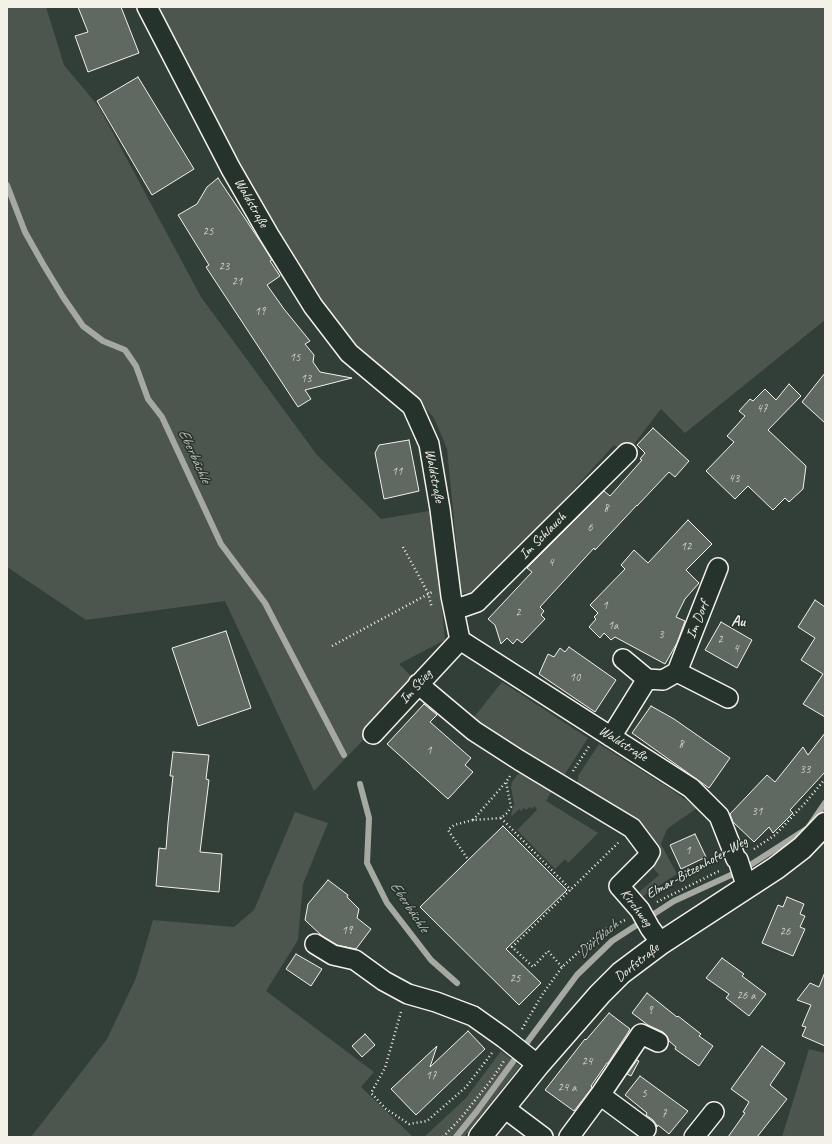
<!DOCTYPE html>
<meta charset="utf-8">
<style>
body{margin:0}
#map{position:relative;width:832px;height:1144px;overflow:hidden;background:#323e38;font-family:Caveat,sans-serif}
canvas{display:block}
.frame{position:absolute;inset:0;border:8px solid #f4f1e8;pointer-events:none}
</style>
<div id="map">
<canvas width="832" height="1144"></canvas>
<div class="frame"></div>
</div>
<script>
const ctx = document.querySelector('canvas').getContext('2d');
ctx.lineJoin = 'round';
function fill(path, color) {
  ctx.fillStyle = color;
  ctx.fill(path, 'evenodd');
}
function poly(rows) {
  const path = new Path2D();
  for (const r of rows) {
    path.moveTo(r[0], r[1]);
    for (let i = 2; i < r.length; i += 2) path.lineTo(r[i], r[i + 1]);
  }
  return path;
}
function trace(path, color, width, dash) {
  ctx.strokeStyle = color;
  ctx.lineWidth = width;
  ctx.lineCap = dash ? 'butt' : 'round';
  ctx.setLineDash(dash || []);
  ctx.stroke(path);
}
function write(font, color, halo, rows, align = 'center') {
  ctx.font = font + ' Caveat,sans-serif';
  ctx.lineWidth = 3;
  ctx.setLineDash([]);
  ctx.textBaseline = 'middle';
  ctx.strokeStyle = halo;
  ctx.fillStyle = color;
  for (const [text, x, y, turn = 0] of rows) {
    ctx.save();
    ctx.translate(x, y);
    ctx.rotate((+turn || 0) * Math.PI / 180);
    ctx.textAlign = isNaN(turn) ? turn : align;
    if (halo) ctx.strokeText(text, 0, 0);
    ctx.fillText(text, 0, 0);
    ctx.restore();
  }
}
const green = poly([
 [7,7,46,7,64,65,99,107,201,297,317,455,381,519,429,511,440,589,445,640,399,664,412,677,371,732,314,791,225,601,86,620,7,567],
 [147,7,825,7,825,320,685,433,661,409,627,453,614,445,480,593,461,593,447,449,434,418,413,394,370,358,339,327,284,239,269,235],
 [502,682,588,738,561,780,470,722],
 [599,744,669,788,697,808,667,829,661,844,677,874,640,898,637,894,659,875,651,865,660,855,637,826,578,790,578,776],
 [526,770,554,787,546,801,598,833,568,863,565,859,555,869,517,830,537,810,535,806,532,809,530,807,526,810,524,808,521,811,519,809,512,816,511,815,514,804,511,787,512,782,517,775],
 [295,812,328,823,303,884,298,940,266,991,374,1072,361,1087,413,1137,31,1137,107,1039,136,978,153,920,234,927,254,910],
 [809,1049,825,1053,825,1137,782,1137],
 [501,1051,520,1066,464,1137,424,1137,466,1098]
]);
const stream = poly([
 [7,185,25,232,43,264,63,297,83,326,103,341,125,350,136,366,148,399,162,417,221,544,265,603,344,755],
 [360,784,369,818,367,863,387,903,431,960,457,983],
 [456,1137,477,1111,531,1037,577,975,612,941,674,901,744,869,808,828,825,803]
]);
const building = poly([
 [78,7,121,7,139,53,88,72,75,36,88,32,78,7],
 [138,77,194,169,152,195,97,101,138,77],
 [218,178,262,244,272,260,270,261,280,276,267,285,284,309,310,341,305,344,314,355,313,362,320,372,352,378,305,390,311,399,298,407,206,267,209,265,178,215,197,204,207,187,218,178],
 [825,373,825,423,802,402,825,373],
 [789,384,801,396,768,430,806,466,803,489,789,502,785,498,773,510,748,486,735,499,706,471,734,442,727,436,745,416,739,411,750,399,753,401,765,389,776,400,789,384],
 [653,428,689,461,675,477,669,472,637,506,637,505,595,550,594,548,540,607,544,611,541,615,545,619,522,643,517,639,513,644,507,638,501,644,495,625,488,619,532,572,527,568,604,491,610,496,642,460,640,459,645,453,637,445,653,428],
 [409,440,419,491,384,499,375,453,379,445,409,440],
 [688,520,712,544,686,570,699,583,685,599,676,617,685,621,677,643,665,664,615,637,611,640,604,633,600,638,589,627,596,619,594,617,598,613,590,605,625,569,621,565,634,550,648,563,688,520],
 [815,600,825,607,825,717,803,704,823,674,801,660,815,638,798,627,815,600],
 [721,622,752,640,737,668,705,650,721,622],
 [226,631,251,708,198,726,172,648,226,631],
 [569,647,616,680,595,712,539,674,548,654,554,657,560,648,565,652,569,647],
 [424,704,437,715,430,722,471,758,465,765,473,772,448,799,387,744,424,704],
 [651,706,674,719,730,758,709,788,632,733,651,706],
 [825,733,825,772,790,810,793,813,773,833,769,827,754,842,733,822,730,814,767,775,775,782,803,747,808,755,825,733],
 [173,752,209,755,206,779,209,780,200,852,222,854,219,892,156,886,159,848,166,849,168,823,173,776,170,776,173,752],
 [503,826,567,890,506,949,541,983,519,1005,420,907,503,826],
 [695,834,706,857,681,869,670,845,695,834],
 [328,880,348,895,347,897,359,909,357,918,371,929,356,949,337,945,322,936,305,920,308,904,328,880],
 [787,897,804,904,800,914,805,916,800,927,805,929,793,956,762,943,778,905,783,907,787,897],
 [296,954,322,969,311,986,286,969,296,954],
 [722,958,744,974,742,976,766,994,749,1016,726,998,729,994,706,978,722,958],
 [825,972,825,1046,802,1036,806,1027,802,1026,811,1005,797,1000,810,983,819,987,825,972],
 [647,993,677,1017,678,1016,701,1034,699,1036,713,1046,699,1066,675,1049,676,1047,669,1041,667,1036,663,1032,648,1025,632,1013,647,993],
 [609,1013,630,1029,627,1034,608,1063,607,1063,591,1086,592,1087,591,1089,574,1111,545,1090,585,1039,586,1040,609,1013],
 [468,1031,485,1049,416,1115,391,1089,437,1046,430,1067,468,1031],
 [365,1034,375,1045,362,1057,352,1046,365,1034],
 [762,1046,785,1063,770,1085,787,1099,757,1137,728,1137,745,1113,743,1112,749,1102,731,1089,762,1046],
 [637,1060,639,1061,631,1076,627,1074,637,1060],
 [640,1076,688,1111,669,1134,658,1125,657,1127,656,1124,653,1120,646,1115,647,1113,625,1095,640,1076]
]);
const path = poly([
 [403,547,428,593,432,608],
 [332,646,432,592],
 [573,771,590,745],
 [501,818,571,890],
 [473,820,506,782],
 [754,849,775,835,806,802,825,779],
 [467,858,448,830,454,825,473,820,501,818,507,813,511,807,506,782,510,776],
 [657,902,721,870],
 [562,967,548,951,533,967,512,947,619,842],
 [401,1012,385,1068,371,1093,386,1109,409,1124,427,1121,466,1087,492,1053],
 [522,1029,542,995,562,967,602,931,625,920],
 [443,1137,461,1118,492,1079,504,1061]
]);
const minor = poly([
 [147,7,231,169,269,235,313,306,349,353,412,406,429,444,440,509,451,596,460,640,691,788,719,816,736,859,738,860,747,888],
 [454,610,477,602,627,453],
 [623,659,647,679],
 [677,672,728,698],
 [418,684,474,731,519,760,632,828,650,852,646,859,619,886,640,910,650,928,661,943],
 [373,734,460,640],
 [611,737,647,679,663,680,677,672,718,568],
 [315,944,333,955,355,960,384,981,408,994,436,1002,473,1016,504,1038,538,1065],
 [600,1095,646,1129],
 [503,1107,543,1137],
 [569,1137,600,1095,641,1034,658,1042],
 [694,1137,714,1112]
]);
const major = poly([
 [480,1137,538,1065,600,994,621,973,661,943,776,868,802,848,825,824]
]);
const numberNames = [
 ["25",208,232],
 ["23",224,267],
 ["21",237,282],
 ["19",260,312],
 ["15",295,358],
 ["13",306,379],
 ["47",762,409],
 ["11",397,472],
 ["43",734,479],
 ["8",606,509],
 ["6",590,528],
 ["12",686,547],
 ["4",551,563],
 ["1",605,606],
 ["2",518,613],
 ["1a",613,626],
 ["3",661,635],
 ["2",720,640],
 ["4",736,649],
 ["10",575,678],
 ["8",681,745],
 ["1",429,751],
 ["33",805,770],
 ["31",757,812],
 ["1",688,851],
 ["19",347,931],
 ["26",785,932],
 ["25",515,979],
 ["26 a",746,996],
 ["9",650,1011],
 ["24",587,1062],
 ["17",431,1076],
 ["24 a",567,1088],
 ["5",644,1094],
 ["7",664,1114]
];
const streetNames = [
 ["Waldstraße",251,203,60],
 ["Waldstraße",434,476,79],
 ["Im Schlauch",543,536,-45],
 ["Im Dorf",698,620,-68],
 ["Im Stieg",416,687,-48],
 ["Waldstraße",623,744,32],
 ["Elmar-Bitzenhofer-Weg",697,868,-29],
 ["Kirchweg",636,908,53],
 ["Dorfstraße",637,963,-39]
];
const waterNames = [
 ["Eberbächle",194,456,65],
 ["Eberbächle",409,907,56],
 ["Dorfbach",598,939,-41]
];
const quarterNames = [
 ["Au",738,622]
];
fill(green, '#4c564f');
trace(stream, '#a6a9a1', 6);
fill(building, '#5f6861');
trace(building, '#f4f1e8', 1);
trace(minor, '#f4f1e8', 22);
trace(major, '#f4f1e8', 25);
trace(path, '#f4f1e8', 2.5, [1, 3]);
trace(minor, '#26332d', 19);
trace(major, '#26332d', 22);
write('12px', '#cfcfc6', null, numberNames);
write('14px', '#f4f1e8', '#26332d', streetNames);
write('italic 15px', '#babbb3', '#26332d', waterNames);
write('bold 16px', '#f4f1e8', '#26332d', quarterNames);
</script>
